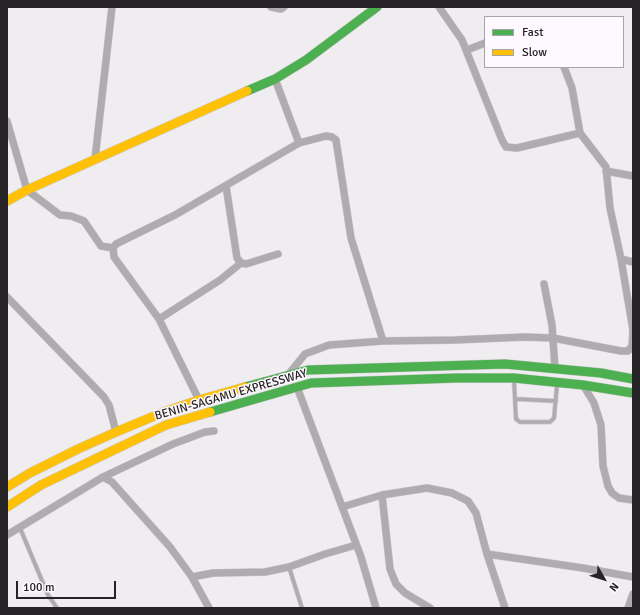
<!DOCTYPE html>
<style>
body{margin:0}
#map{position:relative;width:640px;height:615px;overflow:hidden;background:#efedf0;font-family:Signika,sans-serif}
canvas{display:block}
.frame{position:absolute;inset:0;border:8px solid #252325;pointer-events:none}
.legend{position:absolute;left:484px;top:16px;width:140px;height:52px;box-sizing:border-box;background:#fdf9fe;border:1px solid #a7a3a7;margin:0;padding:5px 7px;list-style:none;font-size:12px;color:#252325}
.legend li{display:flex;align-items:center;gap:8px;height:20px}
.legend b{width:20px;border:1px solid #a7a3a7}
.north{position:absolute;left:584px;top:559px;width:40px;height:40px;-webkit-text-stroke:3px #fdf9fe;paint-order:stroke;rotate:129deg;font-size:11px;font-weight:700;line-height:16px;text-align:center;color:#252325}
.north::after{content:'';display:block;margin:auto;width:14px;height:18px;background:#252325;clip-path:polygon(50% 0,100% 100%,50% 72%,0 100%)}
.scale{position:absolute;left:16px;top:581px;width:100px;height:18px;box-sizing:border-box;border:2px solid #252325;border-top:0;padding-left:5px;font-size:12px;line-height:14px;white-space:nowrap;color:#252325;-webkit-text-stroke:3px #fdf9fe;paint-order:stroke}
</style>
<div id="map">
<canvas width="640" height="615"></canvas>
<div class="frame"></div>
<ul class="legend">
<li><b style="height:5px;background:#4caf50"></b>Fast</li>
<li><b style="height:5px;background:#ffc107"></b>Slow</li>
</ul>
<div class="north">N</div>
<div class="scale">100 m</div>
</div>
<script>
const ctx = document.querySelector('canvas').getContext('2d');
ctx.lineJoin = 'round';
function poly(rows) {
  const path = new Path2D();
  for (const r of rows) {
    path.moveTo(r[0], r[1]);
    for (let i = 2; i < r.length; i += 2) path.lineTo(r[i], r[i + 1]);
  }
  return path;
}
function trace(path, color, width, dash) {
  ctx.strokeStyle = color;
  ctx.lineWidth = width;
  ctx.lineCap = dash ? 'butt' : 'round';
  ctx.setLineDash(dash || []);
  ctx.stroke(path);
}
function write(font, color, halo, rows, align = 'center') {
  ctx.font = font + ' Signika,sans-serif';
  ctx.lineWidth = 3;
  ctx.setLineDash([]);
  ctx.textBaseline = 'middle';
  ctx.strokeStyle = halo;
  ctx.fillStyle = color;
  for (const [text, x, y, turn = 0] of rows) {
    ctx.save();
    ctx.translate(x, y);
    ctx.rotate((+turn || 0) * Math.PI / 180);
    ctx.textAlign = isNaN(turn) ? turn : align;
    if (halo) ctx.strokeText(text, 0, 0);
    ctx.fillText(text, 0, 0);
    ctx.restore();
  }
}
const lane = poly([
 [514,381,516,419,520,422,550,422,554,418,557,385],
 [515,399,556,401],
 [20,528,48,595,57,608],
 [289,567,302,608]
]);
const street = poly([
 [271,7,281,9,284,7],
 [439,7,462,40,502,140,506,147,517,148,580,133],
 [467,50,485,43],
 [564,67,572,88,580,133,606,167,610,208,621,259,633,330],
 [275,79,299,143],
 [7,121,27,190,60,215,71,216,84,221,101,246,113,248],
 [95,159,112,7],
 [606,171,633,176],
 [226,186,237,258,241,263,246,264,278,254],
 [621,259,633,262],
 [544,284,552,325,555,368],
 [7,297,104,397,109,405,116,432],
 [159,319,220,280,241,263],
 [288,375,305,354,329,345,383,341,455,340,524,337,553,338,621,351,628,351,632,346,633,330],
 [583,385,594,403,601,425,603,466,608,486,612,493,619,498,633,500],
 [297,387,361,557,376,608],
 [199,400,159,319,114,257,113,248,116,244,175,215,299,143,326,136,332,137,336,140,351,238,383,341],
 [103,477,173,444,205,432,214,431],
 [382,495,390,569,396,584,405,593,430,608],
 [342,507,382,495,427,488,452,493,468,501,476,513,487,554,505,608],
 [7,535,103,477,112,482,170,547,192,577,209,608],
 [487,554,583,568,633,577],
 [192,577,213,573,265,572,289,567,325,554,356,545],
 [628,608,633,594]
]);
const fast = poly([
 [247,91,275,79,306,60,377,7],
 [245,387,308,370,505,364,601,373,633,379],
 [210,412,311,383,456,378,514,378,583,385,633,393]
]);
const slow = poly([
 [7,201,27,190,247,91],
 [7,487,30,473,78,449,116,432,164,412,199,400,245,387],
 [7,507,41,485,166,425,210,412]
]);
const streetNames = [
 ["BENIN-SAGAMU EXPRESSWAY",231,395,-16]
];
trace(lane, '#cbc9cb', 5);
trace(street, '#cbc9cb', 8);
trace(fast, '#cbc9cb', 10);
trace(slow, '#cbc9cb', 10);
trace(lane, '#aeacae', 3.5);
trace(street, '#aeacae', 7);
trace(fast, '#4caf50', 9);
trace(slow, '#ffc107', 9);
write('12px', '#252325', '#fdf9fe', streetNames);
</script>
